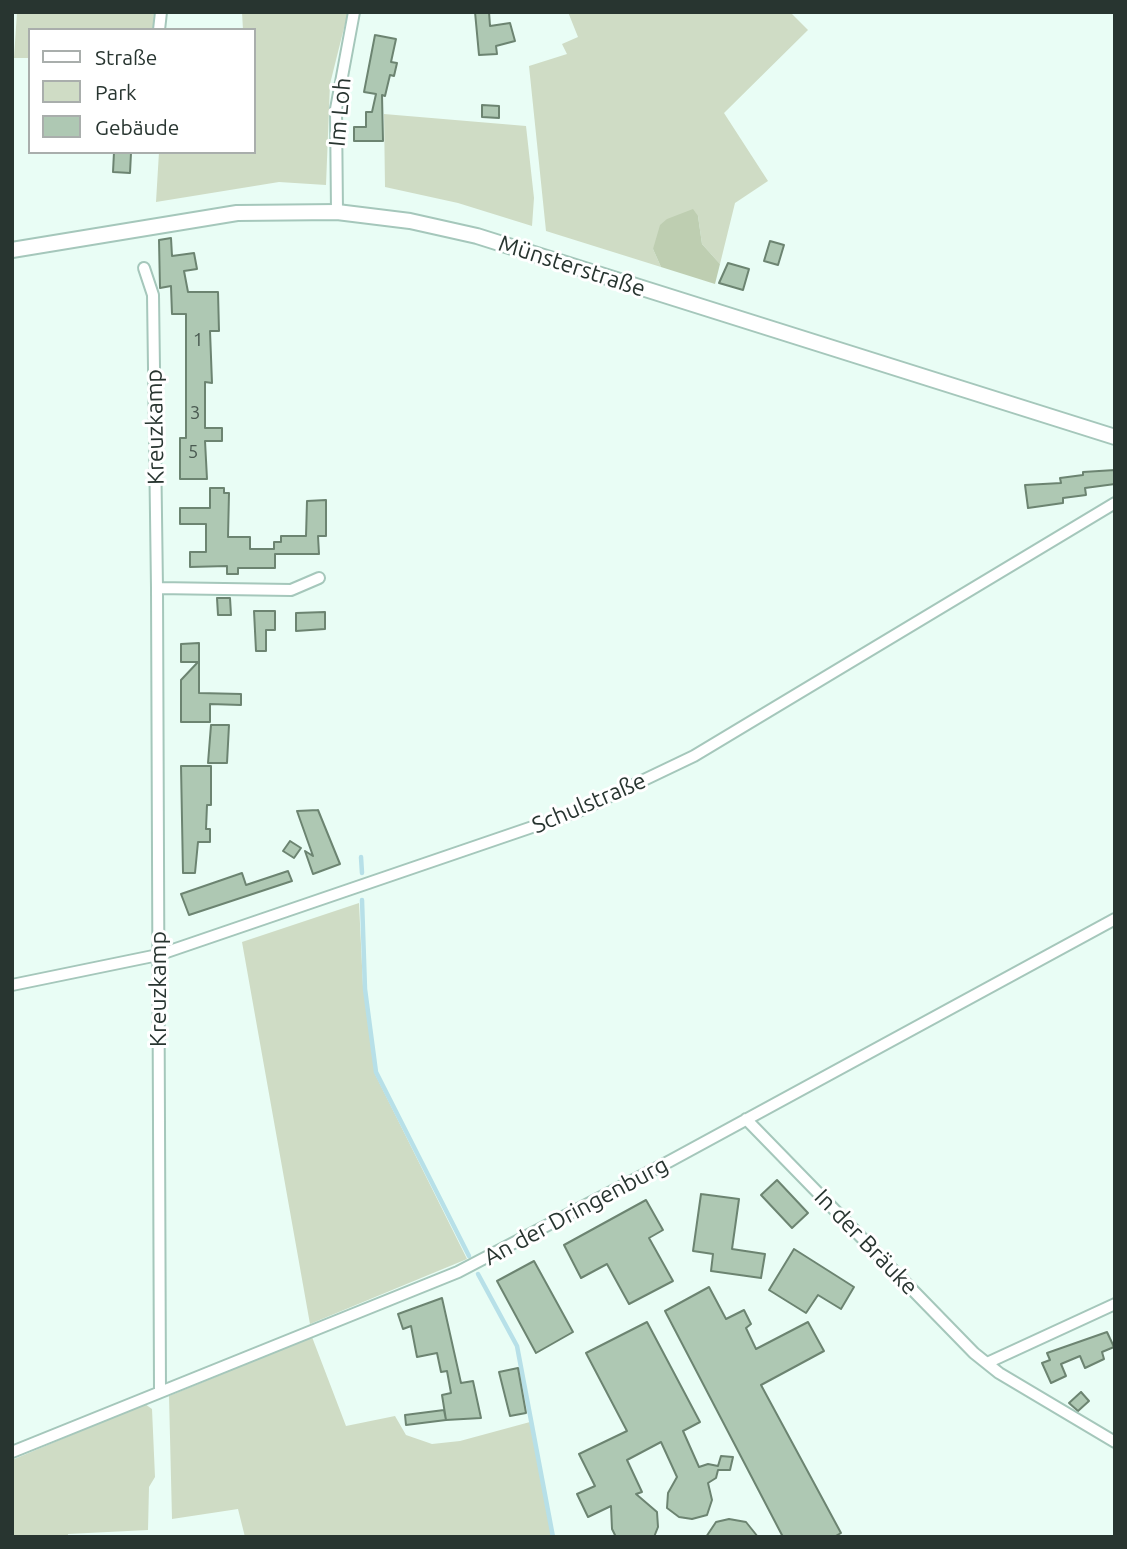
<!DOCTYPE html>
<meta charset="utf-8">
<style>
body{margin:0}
#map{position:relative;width:1127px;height:1549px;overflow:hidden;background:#e9fdf5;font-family:Ubuntu,sans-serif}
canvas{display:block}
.frame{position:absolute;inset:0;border:14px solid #283530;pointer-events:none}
.legend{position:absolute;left:28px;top:28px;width:228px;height:126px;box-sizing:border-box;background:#fff;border:2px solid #a9aeac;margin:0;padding:9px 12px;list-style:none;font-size:21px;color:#283530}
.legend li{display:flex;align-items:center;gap:14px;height:35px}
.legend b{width:35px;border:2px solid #a9aeac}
</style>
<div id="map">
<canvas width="1127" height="1549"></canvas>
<div class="frame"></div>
<ul class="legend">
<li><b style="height:9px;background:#fff"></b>Straße</li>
<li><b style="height:19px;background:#cfdcc5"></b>Park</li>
<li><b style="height:19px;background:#aec8b3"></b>Gebäude</li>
</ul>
</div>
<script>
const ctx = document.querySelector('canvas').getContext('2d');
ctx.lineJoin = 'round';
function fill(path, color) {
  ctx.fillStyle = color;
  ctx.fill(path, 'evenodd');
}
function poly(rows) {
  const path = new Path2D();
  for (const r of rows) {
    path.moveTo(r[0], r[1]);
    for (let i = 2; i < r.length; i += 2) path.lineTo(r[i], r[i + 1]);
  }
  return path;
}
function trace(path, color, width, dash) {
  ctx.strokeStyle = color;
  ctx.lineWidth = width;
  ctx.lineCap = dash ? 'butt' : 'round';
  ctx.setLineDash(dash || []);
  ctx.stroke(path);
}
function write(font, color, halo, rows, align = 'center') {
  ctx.font = font + ' Ubuntu,sans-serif';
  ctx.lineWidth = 6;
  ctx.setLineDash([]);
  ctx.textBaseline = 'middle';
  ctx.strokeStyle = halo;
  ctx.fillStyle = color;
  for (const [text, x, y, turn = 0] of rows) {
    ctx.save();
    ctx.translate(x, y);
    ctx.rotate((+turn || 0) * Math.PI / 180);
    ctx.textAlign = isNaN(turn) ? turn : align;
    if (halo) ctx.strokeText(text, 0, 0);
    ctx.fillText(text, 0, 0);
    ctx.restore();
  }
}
const green = poly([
 [17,12,154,12,153,30,30,30,30,58,14,58],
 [242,12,348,12,330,84,326,185,279,182,156,202,159,152,254,152,254,30,243,30],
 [568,12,790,12,808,30,724,113,768,181,735,203,720,264,702,244,698,216,653,249,661,267,546,231,529,66,567,54,562,44,578,37],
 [384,114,526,126,534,198,532,226,458,203,385,187],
 [359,903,363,986,375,1074,467,1259,310,1324,242,942],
 [312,1337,346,1426,395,1416,406,1435,432,1444,460,1441,530,1422,553,1537,245,1537,238,1509,172,1519,169,1396],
 [145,1404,152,1409,155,1477,149,1487,148,1530,68,1534,68,1537,12,1537,12,1460]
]);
const forest = poly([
 [693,209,698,216,702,244,720,264,715,284,661,267,653,249,660,225,667,219]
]);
const stream = poly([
 [361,857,362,873],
 [362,900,365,989,376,1072,469,1256],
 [478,1274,517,1346,553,1537]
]);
const building = poly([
 [475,12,489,12,490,26,510,23,515,41,496,46,497,54,479,55,475,12],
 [375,35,396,39,391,62,397,63,394,76,390,75,385,96,382,95,383,141,354,141,354,127,366,127,366,112,372,112,376,94,364,92,375,35],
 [482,105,499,106,499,118,482,117,482,105],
 [114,152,131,153,130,173,113,172,114,152],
 [171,238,172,256,194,253,197,269,184,271,188,292,218,292,219,331,210,331,212,383,205,382,205,428,222,428,222,441,205,441,207,479,180,479,180,438,186,438,186,314,172,314,171,286,160,288,159,240,171,238],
 [770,241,784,245,778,265,764,261,770,241],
 [728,263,749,269,743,290,719,283,728,263],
 [1115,470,1115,484,1085,488,1086,495,1063,498,1063,503,1028,508,1025,485,1061,483,1060,478,1083,475,1083,472,1115,470],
 [210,488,224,488,224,493,229,493,228,537,250,537,250,549,274,549,274,542,281,542,281,536,306,536,307,501,326,500,326,536,318,536,319,554,275,554,275,568,238,568,238,574,227,574,227,566,190,567,190,552,206,552,206,524,180,524,180,508,210,508,210,488],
 [217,598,230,598,231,615,218,615,217,598],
 [254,611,275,611,275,630,266,630,266,651,256,651,254,611],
 [325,612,325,629,296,631,296,613,325,612],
 [199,643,199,693,241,694,241,705,210,704,210,722,181,722,181,680,198,662,181,662,181,644,199,643],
 [211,725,229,725,227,763,208,763,211,725],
 [181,766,211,766,211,805,207,805,206,829,210,829,210,842,198,842,195,873,183,873,181,766],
 [318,810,340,864,313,874,305,851,313,856,297,811,318,810],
 [290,841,301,848,294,858,283,851,290,841],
 [288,871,292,881,189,915,181,894,242,873,246,885,288,871],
 [777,1180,808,1213,792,1228,761,1195,777,1180],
 [701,1194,739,1199,732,1249,765,1254,761,1278,711,1271,713,1254,693,1251,701,1194],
 [646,1200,663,1230,649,1238,673,1281,629,1304,607,1264,581,1278,564,1245,646,1200],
 [794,1249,854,1287,841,1309,818,1295,806,1313,769,1290,794,1249],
 [534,1261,573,1332,536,1353,497,1281,534,1261],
 [709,1287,726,1319,744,1310,751,1324,746,1328,756,1349,808,1322,824,1351,761,1385,841,1533,834,1537,783,1537,665,1311,709,1287],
 [442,1298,461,1383,473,1381,481,1418,446,1420,442,1395,451,1393,447,1371,441,1372,437,1353,417,1357,411,1326,403,1329,398,1314,442,1298],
 [647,1322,700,1422,683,1431,699,1467,708,1464,718,1466,721,1456,733,1457,730,1470,718,1470,716,1478,708,1483,712,1500,707,1515,692,1519,679,1517,667,1508,668,1493,677,1477,661,1442,627,1460,642,1492,636,1494,657,1512,658,1527,654,1537,616,1537,612,1529,611,1506,588,1517,577,1494,595,1486,579,1454,627,1431,586,1353,647,1322],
 [1107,1332,1114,1347,1102,1352,1104,1359,1085,1368,1080,1356,1061,1364,1066,1376,1051,1383,1042,1363,1050,1360,1047,1353,1107,1332],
 [518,1368,526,1413,510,1416,499,1372,518,1368],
 [1081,1392,1089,1401,1078,1411,1069,1403,1081,1392],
 [444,1410,446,1420,406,1425,405,1415,444,1410],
 [729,1519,746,1522,758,1537,706,1537,716,1522,729,1519]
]);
const minor = poly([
 [159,30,161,12],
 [337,212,336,109,354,12],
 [144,268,153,295,157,588,160,1391],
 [157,588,291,590,319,578],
 [12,985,158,955,579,811,694,756,1115,503],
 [746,1119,974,1353,999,1373,1115,1442],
 [987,1363,1115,1304],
 [12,1452,458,1272,670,1161,1115,919]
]);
const secondary = poly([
 [12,250,237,213,337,212,410,221,477,236,1115,437]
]);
const numberNames = [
 ["1",198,340],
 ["3",195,413],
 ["5",193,452]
];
const streetNames = [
 ["Im Loh",340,112,-85],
 ["Münsterstraße",572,266,18],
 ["Kreuzkamp",155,427,-91],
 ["Schulstraße",589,803,-23],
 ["Kreuzkamp",158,989,-90],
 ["An der Dringenburg",576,1211,-28],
 ["In der Bräuke",866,1242,46]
];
fill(green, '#cfdcc5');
fill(forest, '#beceb1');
trace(stream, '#b7e0e8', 4.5);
fill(building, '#aec8b3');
trace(building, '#6c8471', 2);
trace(minor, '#a5c7bb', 14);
trace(secondary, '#a5c7bb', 18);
trace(minor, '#fff', 10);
trace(secondary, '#fff', 14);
write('19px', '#4a5a51', null, numberNames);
write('23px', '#283530', '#fff', streetNames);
</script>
